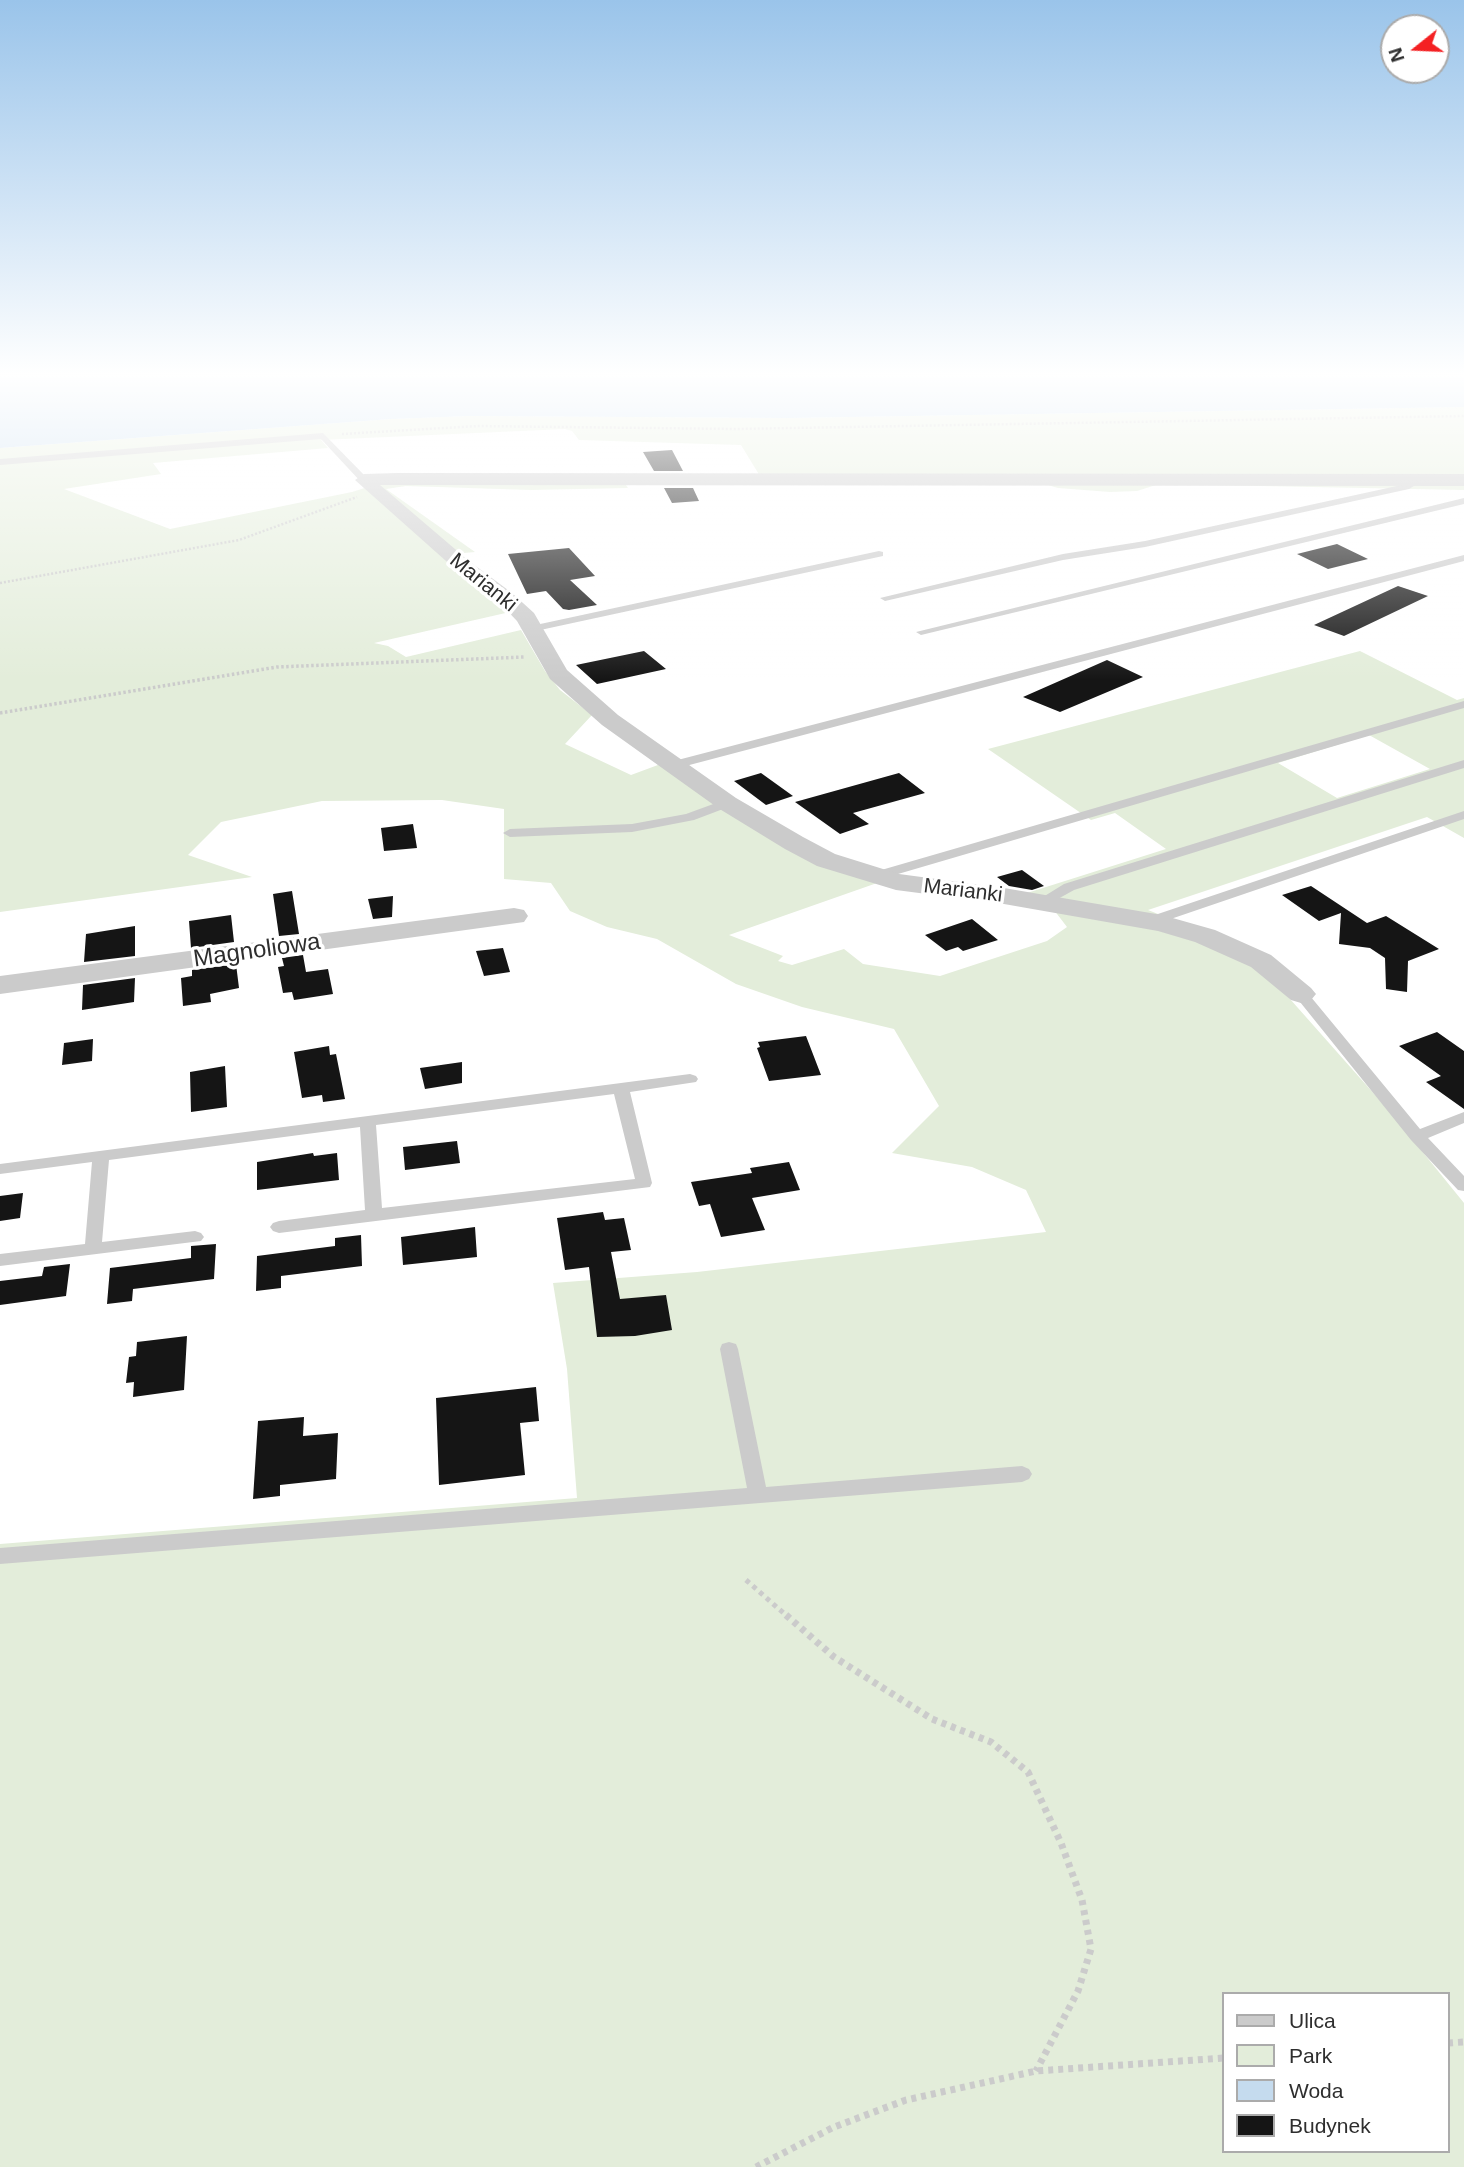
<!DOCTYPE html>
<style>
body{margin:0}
#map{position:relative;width:1464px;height:2167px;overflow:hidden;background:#fff;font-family:Helvetica,sans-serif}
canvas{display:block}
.legend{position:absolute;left:1222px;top:1992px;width:228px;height:161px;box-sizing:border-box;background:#fff;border:2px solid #ababab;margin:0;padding:9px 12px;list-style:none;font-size:21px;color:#2e2e2e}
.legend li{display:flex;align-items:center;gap:14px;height:35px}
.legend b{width:35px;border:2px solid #ababab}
.north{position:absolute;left:1380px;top:14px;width:70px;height:70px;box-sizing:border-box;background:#fff;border:2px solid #ababab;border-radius:50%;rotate:252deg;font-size:19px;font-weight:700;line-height:28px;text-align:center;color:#2e2e2e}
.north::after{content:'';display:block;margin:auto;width:24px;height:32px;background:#f42123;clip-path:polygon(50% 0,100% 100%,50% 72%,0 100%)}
</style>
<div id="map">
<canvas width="1464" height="2167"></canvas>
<ul class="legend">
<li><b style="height:9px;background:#cbcbcb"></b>Ulica</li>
<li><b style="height:19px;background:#e3edda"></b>Park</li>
<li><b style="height:19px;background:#c5dbee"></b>Woda</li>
<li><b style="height:19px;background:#151515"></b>Budynek</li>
</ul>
<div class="north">N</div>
</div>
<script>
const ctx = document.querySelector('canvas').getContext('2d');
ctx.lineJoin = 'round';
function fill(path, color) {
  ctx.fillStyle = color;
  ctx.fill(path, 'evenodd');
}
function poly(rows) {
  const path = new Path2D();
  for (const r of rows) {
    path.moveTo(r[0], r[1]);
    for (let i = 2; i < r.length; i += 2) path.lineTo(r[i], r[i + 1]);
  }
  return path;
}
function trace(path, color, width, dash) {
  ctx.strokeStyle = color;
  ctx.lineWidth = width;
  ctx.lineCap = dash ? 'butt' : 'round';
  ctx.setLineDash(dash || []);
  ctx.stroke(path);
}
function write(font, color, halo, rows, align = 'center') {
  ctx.font = font + ' Helvetica,sans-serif';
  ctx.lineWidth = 7;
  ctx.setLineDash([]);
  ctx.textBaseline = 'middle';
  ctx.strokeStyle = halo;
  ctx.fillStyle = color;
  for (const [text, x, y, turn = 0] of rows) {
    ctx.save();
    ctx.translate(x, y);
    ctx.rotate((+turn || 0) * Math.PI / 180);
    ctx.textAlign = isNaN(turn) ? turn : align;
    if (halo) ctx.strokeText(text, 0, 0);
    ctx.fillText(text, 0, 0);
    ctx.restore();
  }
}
const green = poly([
 [1464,407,1464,490,1159,484,1137,491,1110,492,1058,488,1023,478,763,481,741,445,579,440,572,431,565,429,321,440,328,448,153,463,161,474,64,489,170,529,352,492,390,480,624,482,628,488,531,490,406,486,386,489,475,552,441,555,453,568,502,601,510,612,374,643,388,646,406,657,521,630,545,671,560,690,592,715,565,744,631,775,666,762,877,883,729,935,783,956,778,961,792,965,844,949,863,964,940,976,1047,941,1067,927,1054,910,1005,900,1166,849,1115,813,1091,820,988,749,1360,651,1457,700,1464,698,1464,838,1427,817,1148,910,1226,941,1267,973,1391,1113,1464,1203,1464,2167,0,2167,0,1544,577,1498,567,1369,553,1283,697,1272,1046,1232,1026,1190,972,1167,892,1153,939,1106,894,1029,802,1007,736,984,657,939,607,927,570,911,551,883,504,879,504,809,442,800,322,801,221,822,188,855,252,877,0,912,0,448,391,419,469,416,788,418],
 [1369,735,1430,769,1337,798,1278,763],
 [1224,1994,1448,1994,1448,2151,1224,2151]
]);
const water = poly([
 [0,377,1464,377,1464,407,788,418,469,416,391,419,0,448]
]);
const building = poly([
 [672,450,683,471,654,471,643,452],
 [664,488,693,488,699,501,672,503],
 [1337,544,1368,559,1328,569,1297,554],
 [569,548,595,576,570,580,597,605,569,610,563,609,546,591,527,594,508,554],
 [1398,586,1428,596,1344,636,1314,625],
 [644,651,666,669,597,684,576,665],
 [1107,660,1143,677,1060,712,1023,697],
 [761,773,793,796,766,805,734,781],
 [899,773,925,793,853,813,869,824,840,834,795,802],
 [413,824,417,848,384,851,381,828],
 [1022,870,1044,886,1032,890,1009,886,997,877],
 [1311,886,1367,923,1386,916,1439,949,1408,961,1407,992,1386,989,1385,958,1370,948,1339,944,1341,913,1319,921,1282,895],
 [292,891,299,934,279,936,273,894],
 [393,896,392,917,373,919,368,899],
 [231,915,234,942,191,948,189,921],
 [972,919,998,940,963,951,958,947,946,951,925,935],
 [135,926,135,956,84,962,86,934],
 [503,948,510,972,484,976,476,951],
 [303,955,306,972,328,969,333,994,294,1000,292,992,283,993,278,967,284,966,282,958],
 [236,964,239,988,210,994,211,1002,183,1006,181,978,192,976,192,970],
 [135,978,134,1002,82,1010,83,985],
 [1437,1032,1464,1051,1464,1109,1426,1082,1441,1076,1399,1046],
 [806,1036,821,1075,769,1081,757,1048,760,1047,758,1042],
 [93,1039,92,1061,62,1065,64,1043],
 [329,1046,330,1055,336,1054,345,1099,323,1102,322,1095,302,1098,294,1052],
 [462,1062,462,1083,425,1089,420,1068],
 [225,1066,227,1107,191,1112,190,1072],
 [457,1141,460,1163,405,1170,403,1147],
 [313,1153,314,1156,337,1153,339,1180,257,1190,257,1162],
 [789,1162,800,1190,752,1198,765,1230,721,1237,710,1204,699,1206,691,1182,752,1173,750,1168],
 [23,1193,20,1218,0,1221,0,1196],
 [603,1212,605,1220,624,1218,631,1250,611,1252,620,1299,666,1295,672,1330,635,1336,597,1337,589,1267,565,1270,557,1218],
 [475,1227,477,1257,403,1265,401,1237],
 [361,1235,362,1266,281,1276,281,1288,256,1291,257,1256,335,1246,335,1238],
 [216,1244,214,1279,133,1289,132,1301,107,1304,110,1268,191,1258,191,1246],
 [70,1264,66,1296,0,1305,0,1281,42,1276,44,1267],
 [187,1336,184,1390,133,1397,134,1382,126,1383,129,1357,136,1356,137,1342],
 [536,1387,539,1421,520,1423,525,1475,439,1485,436,1398],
 [304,1417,303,1436,338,1433,336,1479,280,1485,280,1496,253,1499,258,1421]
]);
const pathFar3 = poly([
 [342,434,478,426,735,429,1464,416],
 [0,583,239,540,357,497]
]);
const pathFar2 = poly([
 [0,713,277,667,524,657]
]);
const pathFar1 = poly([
 [746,1580,788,1617]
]);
const path = poly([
 [786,1615,834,1657,932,1719,991,1742,1028,1772,1061,1843,1082,1900,1091,1949,1078,1991,1036,2071],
 [1448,2043,1464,2042],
 [756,2167,834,2127,906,2100,1036,2071,1224,2058]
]);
const service = poly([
 [323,433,367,478,367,482,361,482,321,439,0,465,0,459,323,433],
 [1412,477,1417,480,1417,484,1409,489,1145,547,1063,560,885,601,880,598,1063,554,1145,541,1406,484,1412,477],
 [1464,498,1464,504,921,635,916,632,1464,498],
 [879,551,883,552,883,556,531,632,526,629,531,626,879,551],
 [1464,555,1464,561,678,768,674,769,668,765,670,762,1464,555],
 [1464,701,1464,708,881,879,871,879,869,876,871,873,1464,701],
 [1464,760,1464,768,1074,890,1047,905,1037,905,1035,902,1064,884,1464,760],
 [727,799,733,803,731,806,694,820,632,832,510,837,503,833,510,829,632,824,686,814,727,799],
 [1464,811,1464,819,1156,924,1151,925,1144,921,1146,918,1464,811],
 [1301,990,1306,991,1420,1129,1464,1112,1464,1123,1428,1138,1464,1176,1464,1191,1458,1190,1411,1140,1296,997,1294,994,1301,990],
 [690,1074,696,1076,698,1079,696,1082,630,1092,652,1183,650,1187,279,1233,273,1231,270,1227,273,1223,279,1221,365,1210,360,1127,109,1160,102,1242,195,1231,201,1233,204,1237,201,1241,0,1266,0,1254,85,1244,92,1162,0,1174,0,1164,690,1074],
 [614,1094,635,1179,382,1208,376,1125,614,1094],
 [729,1342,736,1344,738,1349,766,1487,1022,1466,1029,1469,1032,1474,1029,1479,1022,1482,0,1564,0,1548,747,1488,720,1349,722,1344,729,1342]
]);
const minor = poly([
 [398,473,1464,474,1464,486,380,485,469,561,512,593,534,613,567,670,618,715,736,798,803,837,835,854,899,874,1004,888,1162,915,1215,930,1271,955,1311,988,1316,994,1311,1000,1301,1003,1291,1000,1251,967,1195,942,1158,931,1004,904,896,890,817,866,785,849,718,808,602,725,550,679,517,621,498,601,455,569,355,480,364,474,398,473],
 [514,908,524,910,528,916,524,922,0,994,0,976,514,908]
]);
const farStreetnames = [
 ["Marianki",483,583,39],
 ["Marianki",963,891,7]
];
const streetNames = [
 ["Magnoliowa",257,951,-8]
];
fill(green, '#e3edda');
fill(water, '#c5dbee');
fill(building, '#151515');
trace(pathFar3, '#cbcbcb', 2.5, [2, 2]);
trace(pathFar2, '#cbcbcb', 3.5, [2.5, 2.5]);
trace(pathFar1, '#cbcbcb', 5, [4.5, 4.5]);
trace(path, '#cbcbcb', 7, [5, 5]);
fill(service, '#cbcbcb');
fill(minor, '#cbcbcb');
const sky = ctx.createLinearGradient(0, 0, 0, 680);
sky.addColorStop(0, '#9ac4ea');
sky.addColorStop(0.55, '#fff');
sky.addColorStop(1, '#ffffff00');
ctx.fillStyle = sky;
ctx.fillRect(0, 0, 1464, 680);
write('21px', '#2e2e2e', '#fff', farStreetnames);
write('24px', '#2e2e2e', '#fff', streetNames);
</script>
